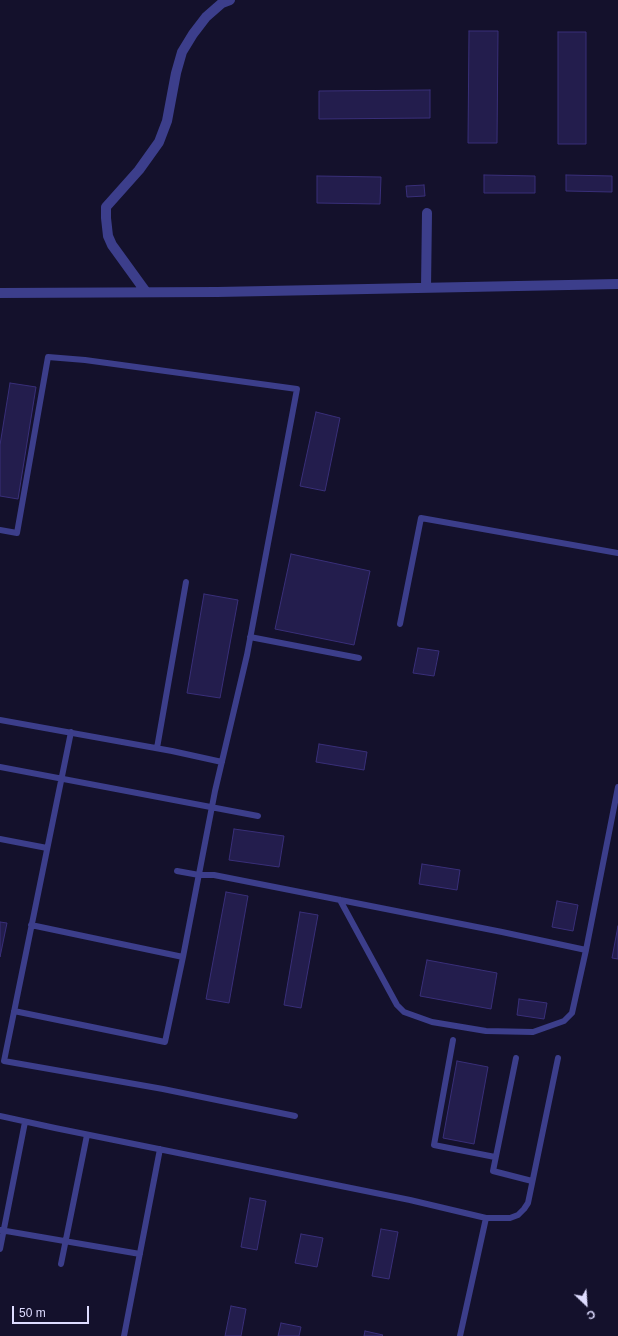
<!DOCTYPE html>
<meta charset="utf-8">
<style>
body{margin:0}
#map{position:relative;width:618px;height:1336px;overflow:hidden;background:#14112c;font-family:Helvetica,sans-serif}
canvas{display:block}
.north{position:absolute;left:566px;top:1284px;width:40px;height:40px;-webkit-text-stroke:3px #14112c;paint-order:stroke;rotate:155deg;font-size:11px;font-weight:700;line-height:16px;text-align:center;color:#dedcff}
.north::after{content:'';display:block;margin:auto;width:14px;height:18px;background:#dedcff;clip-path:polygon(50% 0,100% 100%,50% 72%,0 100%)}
.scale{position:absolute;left:12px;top:1306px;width:77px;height:18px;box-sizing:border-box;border:2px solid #dedcff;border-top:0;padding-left:5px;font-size:12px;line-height:14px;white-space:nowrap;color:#dedcff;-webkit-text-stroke:3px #14112c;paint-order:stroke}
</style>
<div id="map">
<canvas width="618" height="1336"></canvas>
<div class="north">С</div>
<div class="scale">50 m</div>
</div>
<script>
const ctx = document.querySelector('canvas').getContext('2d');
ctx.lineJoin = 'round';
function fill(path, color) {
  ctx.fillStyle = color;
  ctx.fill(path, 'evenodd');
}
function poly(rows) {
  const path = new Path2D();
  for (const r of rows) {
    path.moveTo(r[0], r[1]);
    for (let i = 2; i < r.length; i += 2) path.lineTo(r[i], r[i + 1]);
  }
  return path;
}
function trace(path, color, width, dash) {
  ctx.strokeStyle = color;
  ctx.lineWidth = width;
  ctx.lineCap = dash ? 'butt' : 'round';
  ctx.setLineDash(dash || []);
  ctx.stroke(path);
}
const building = poly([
 [469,31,498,31,497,143,468,143,469,31],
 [558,32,586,32,586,144,558,144,558,32],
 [430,90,430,118,319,119,319,91,430,90],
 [484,175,535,176,535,193,484,193,484,175],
 [566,175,612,176,612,192,566,191,566,175],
 [317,176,381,177,380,204,317,203,317,176],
 [424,185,425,196,407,197,406,186,424,185],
 [10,383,36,387,18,499,0,496,0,445,10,383],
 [316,412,340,418,325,491,300,486,316,412],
 [291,554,370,571,354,645,275,629,291,554],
 [204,594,238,600,220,698,187,693,204,594],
 [418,648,439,651,434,676,413,673,418,648],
 [319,744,367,752,364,770,316,762,319,744],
 [234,829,284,836,279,867,229,860,234,829],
 [422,864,460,870,457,890,419,884,422,864],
 [226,892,248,896,229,1003,206,999,226,892],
 [557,901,578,905,573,931,552,927,557,901],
 [300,912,318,915,301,1008,284,1005,300,912],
 [0,922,7,923,0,957,0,922],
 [618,926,618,959,612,958,618,926],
 [427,960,497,973,491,1009,420,996,427,960],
 [519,999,547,1003,544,1019,517,1015,519,999],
 [457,1061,488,1067,474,1144,443,1138,457,1061],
 [250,1198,266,1201,257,1250,241,1247,250,1198],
 [381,1229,398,1232,389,1279,372,1276,381,1229],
 [301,1234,323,1238,317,1267,295,1263,301,1234],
 [231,1306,246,1309,241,1336,225,1336,231,1306],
 [281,1323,301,1327,299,1336,278,1336,281,1323],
 [365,1331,383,1335,382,1336,364,1336,365,1331]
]);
const lane = poly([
 [0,530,17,533,48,357,85,360,297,389,247,655,215,791,183,957],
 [400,624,421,518,618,553],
 [250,637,359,658],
 [0,720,172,751,222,762],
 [71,732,4,1061,163,1089,295,1116],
 [157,748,186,582],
 [0,767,258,816],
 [0,839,47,848],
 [177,871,199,875,214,875,502,932,586,950,618,787],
 [340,900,397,1005,404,1012,432,1022,486,1031,533,1032,564,1021,572,1013,586,950],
 [14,1011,165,1042,183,957,31,925],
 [453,1040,434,1145,495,1157],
 [516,1058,493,1171,532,1181],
 [0,1116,55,1128,410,1200,486,1218,510,1218,518,1215,524,1209,528,1203,558,1058],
 [0,1230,140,1254],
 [0,1249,25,1122],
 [61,1264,87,1135],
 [124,1336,160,1149],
 [460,1336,486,1218]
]);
const street = poly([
 [426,288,427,213],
 [146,292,112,245,108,236,106,218,106,207,139,170,159,142,167,121,176,73,182,52,193,34,206,17,222,3,230,0],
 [0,293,217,292,618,284]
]);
fill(building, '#231d4d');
trace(building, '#392f79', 1);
trace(lane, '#3c3e8b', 6);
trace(street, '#3c3e8b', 10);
</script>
